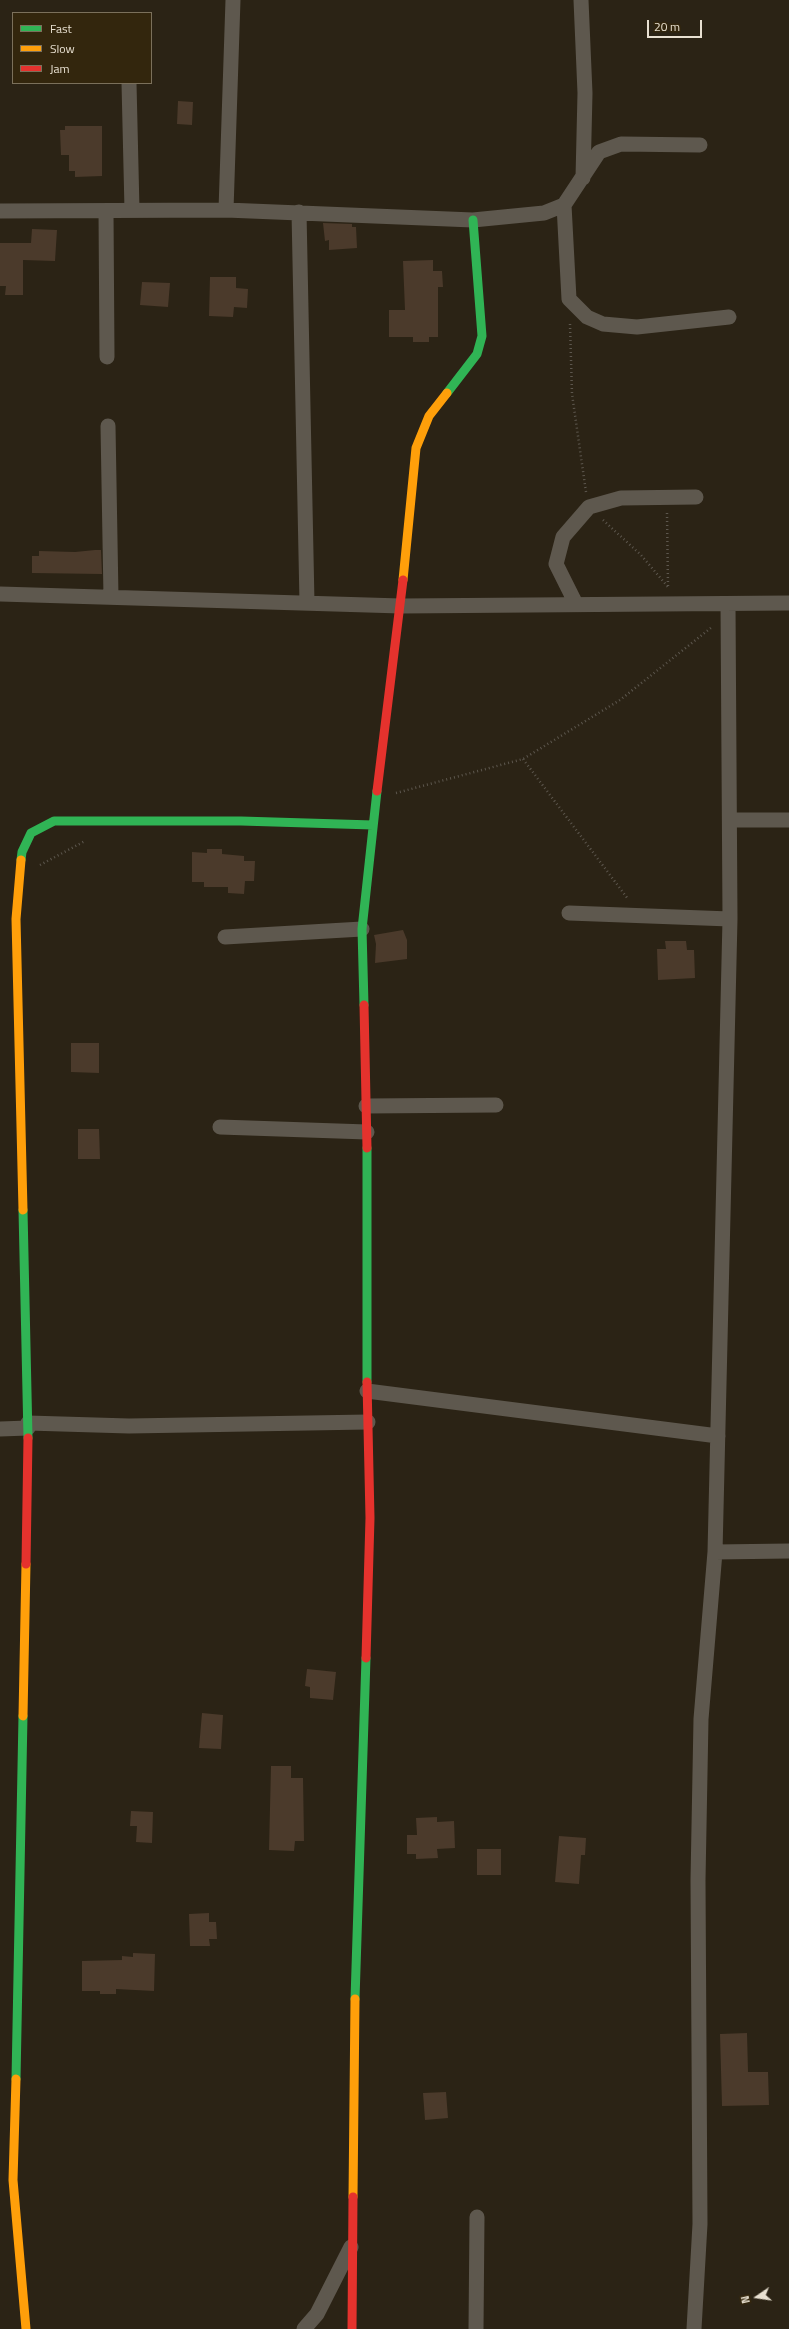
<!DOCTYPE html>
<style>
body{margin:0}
#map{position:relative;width:789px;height:2329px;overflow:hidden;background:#2b2315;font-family:"Titillium Web",sans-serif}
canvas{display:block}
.legend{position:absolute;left:12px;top:12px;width:140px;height:72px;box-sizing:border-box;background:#33260d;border:1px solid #7b705b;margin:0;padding:5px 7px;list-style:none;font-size:12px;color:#e8e0d1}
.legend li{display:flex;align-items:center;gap:8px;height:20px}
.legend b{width:20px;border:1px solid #7b705b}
.north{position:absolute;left:737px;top:2277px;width:40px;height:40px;-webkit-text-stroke:3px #33260d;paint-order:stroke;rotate:257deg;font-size:11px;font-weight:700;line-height:16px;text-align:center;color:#e8e0d1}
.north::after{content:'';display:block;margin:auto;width:14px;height:18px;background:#e8e0d1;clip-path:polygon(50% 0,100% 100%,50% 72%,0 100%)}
.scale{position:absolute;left:647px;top:20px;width:55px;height:18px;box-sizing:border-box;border:2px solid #e8e0d1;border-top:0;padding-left:5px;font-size:12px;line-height:14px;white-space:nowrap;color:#e8e0d1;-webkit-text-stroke:3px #33260d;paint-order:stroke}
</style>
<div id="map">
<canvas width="789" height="2329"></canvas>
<ul class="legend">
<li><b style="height:5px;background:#30b455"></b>Fast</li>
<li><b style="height:5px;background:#ff9f0a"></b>Slow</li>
<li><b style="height:5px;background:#e5322d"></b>Jam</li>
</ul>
<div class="north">N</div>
<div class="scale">20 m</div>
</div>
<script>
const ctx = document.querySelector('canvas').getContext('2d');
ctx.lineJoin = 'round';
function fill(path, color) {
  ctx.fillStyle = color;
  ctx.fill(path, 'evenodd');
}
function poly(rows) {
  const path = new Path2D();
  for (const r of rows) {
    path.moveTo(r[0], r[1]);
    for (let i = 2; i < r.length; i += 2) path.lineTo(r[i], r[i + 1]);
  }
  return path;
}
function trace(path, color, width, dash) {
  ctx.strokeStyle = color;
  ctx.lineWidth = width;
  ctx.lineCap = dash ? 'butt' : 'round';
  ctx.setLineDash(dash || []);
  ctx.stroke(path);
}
const building = poly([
 [178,101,193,102,192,125,177,124],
 [65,126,102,126,102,176,75,177,75,171,69,171,69,155,61,155,60,130,65,130],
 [323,223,352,224,352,227,356,227,357,248,329,250,329,240,325,241],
 [32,229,57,230,55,261,23,260,23,295,5,295,6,286,0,286,0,243,31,243],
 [433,260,433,271,442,271,443,287,438,287,438,337,429,337,429,342,413,342,413,337,389,337,389,310,405,310,403,261],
 [210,277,236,277,236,288,248,289,247,308,234,307,233,317,209,316],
 [142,282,170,283,168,307,140,305],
 [95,550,101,550,102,574,32,573,32,556,39,556,39,551,75,552],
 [207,849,222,849,222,854,244,856,244,861,255,861,254,881,245,881,244,894,228,893,228,887,204,887,204,882,192,882,192,852,207,853],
 [403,930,407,940,407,959,375,963,376,944,374,935],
 [665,941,686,941,687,950,694,950,695,978,658,980,657,949,666,949],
 [71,1043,99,1043,99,1073,71,1072],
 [78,1129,99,1129,100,1159,78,1159],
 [307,1669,336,1672,333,1700,310,1698,310,1687,305,1686],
 [202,1713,223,1715,221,1749,199,1748],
 [271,1766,291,1766,291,1778,303,1778,304,1841,295,1841,294,1851,269,1850],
 [131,1811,153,1812,152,1843,136,1842,137,1826,130,1826],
 [437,1817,437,1822,454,1821,455,1848,437,1849,438,1858,416,1859,416,1854,407,1854,407,1835,417,1835,416,1818],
 [559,1836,586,1838,585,1855,581,1855,579,1884,555,1882],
 [477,1849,501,1849,501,1875,477,1875],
 [209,1913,209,1922,216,1922,217,1939,209,1939,210,1946,190,1946,189,1914],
 [133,1953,155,1954,154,1991,116,1989,116,1994,100,1994,100,1991,82,1991,82,1961,122,1960,122,1956,133,1957],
 [747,2033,748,2072,768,2072,769,2105,722,2106,720,2034],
 [446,2092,448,2118,425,2120,423,2093]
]);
const path = poly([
 [570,324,572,394,586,492],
 [667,513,668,586],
 [603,520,641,555,668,587],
 [523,759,628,899],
 [396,793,523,759,620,700,712,627],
 [40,865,85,841]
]);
const street = poly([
 [581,0,585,93,583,178],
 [129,83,132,210],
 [564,205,569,299,587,317,603,324,637,327,729,317],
 [226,210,233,0],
 [0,211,226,210,473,220,544,213,564,205,599,152,621,144,700,145],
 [106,211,107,357],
 [299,212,307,603],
 [108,426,111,597],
 [0,594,401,606,789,603],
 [576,604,556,564,563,537,589,507,621,498,696,497],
 [730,820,789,820],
 [569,913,730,919],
 [225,937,362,929],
 [366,1106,496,1105],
 [220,1127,367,1132],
 [367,1391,718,1436],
 [28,1423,129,1426,368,1422],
 [0,1429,28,1428],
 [715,1552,789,1551],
 [304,2329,317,2314,351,2247],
 [476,2329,477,2217],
 [694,2329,700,2224,698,1880,701,1719,715,1552,730,919,728,604]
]);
const fast = poly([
 [447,393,477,354,482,336,473,220],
 [21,860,22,852,31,833,54,821,241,821,373,825],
 [364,1005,362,929,377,791],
 [367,1148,367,1382],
 [23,1210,28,1438],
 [355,1999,366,1658],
 [16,2079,23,1716]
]);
const slow = poly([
 [403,580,416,448,429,416,447,393],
 [21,860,16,919,23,1210],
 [23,1716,26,1564],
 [16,2079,13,2180,26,2329],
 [353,2197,355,1999]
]);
const jam = poly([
 [377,791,403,580],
 [364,1005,367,1148],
 [26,1564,28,1438],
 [366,1658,370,1518,367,1382],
 [352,2329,353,2197]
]);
fill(building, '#4b3a2b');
trace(path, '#5d574e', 2.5, [1, 3]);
trace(street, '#5e584e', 15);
trace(fast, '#30b455', 9);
trace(slow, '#ff9f0a', 9);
trace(jam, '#e5322d', 9);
</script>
